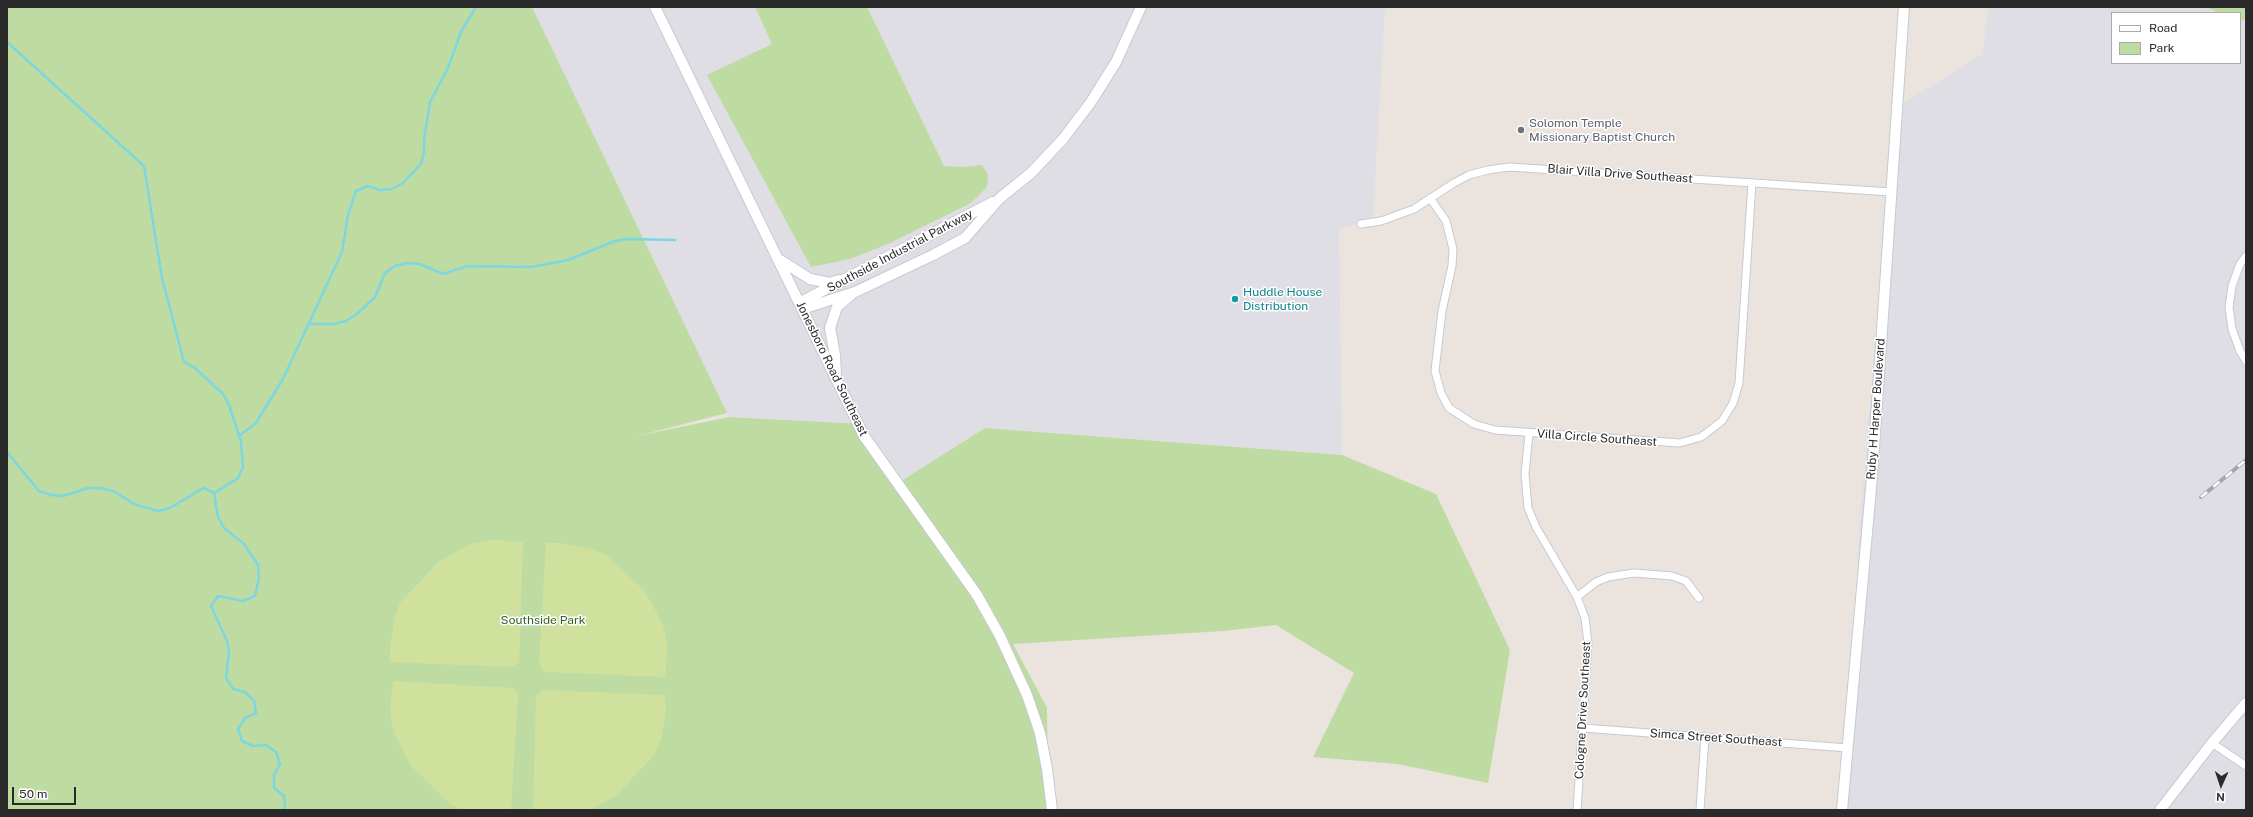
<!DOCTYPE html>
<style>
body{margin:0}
#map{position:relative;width:2253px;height:817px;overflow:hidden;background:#ebe3de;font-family:"Public Sans",sans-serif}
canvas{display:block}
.frame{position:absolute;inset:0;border:8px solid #2a2a2a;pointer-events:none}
.legend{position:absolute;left:2111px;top:12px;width:130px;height:52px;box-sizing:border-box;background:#fff;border:1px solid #aaa;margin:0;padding:5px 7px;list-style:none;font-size:12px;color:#2a2a2a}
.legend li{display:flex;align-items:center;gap:8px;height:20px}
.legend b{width:20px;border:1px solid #aaa}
.north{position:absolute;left:2201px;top:765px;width:40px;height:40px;-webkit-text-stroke:3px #fff;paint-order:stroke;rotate:183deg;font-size:11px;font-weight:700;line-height:16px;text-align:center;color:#2a2a2a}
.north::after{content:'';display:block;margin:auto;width:14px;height:18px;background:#2a2a2a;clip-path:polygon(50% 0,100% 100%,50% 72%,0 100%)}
.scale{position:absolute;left:12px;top:787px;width:64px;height:18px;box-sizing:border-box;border:2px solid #2a2a2a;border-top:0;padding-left:5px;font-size:12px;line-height:14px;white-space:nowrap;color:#2a2a2a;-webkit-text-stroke:3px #fff;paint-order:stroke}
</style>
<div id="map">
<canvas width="2253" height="817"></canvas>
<div class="frame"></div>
<ul class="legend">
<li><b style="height:5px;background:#fff"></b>Road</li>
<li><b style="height:11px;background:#bedba1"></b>Park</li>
</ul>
<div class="north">N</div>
<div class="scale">50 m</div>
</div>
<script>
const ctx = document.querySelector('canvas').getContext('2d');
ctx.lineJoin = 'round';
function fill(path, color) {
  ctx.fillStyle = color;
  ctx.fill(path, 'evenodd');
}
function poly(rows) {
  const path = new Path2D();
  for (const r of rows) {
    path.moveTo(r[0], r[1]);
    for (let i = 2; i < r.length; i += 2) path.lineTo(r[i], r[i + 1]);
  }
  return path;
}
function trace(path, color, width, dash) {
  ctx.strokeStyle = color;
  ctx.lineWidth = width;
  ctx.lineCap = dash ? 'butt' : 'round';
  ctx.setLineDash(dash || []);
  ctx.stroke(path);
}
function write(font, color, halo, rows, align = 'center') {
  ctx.font = font + ' "Public Sans",sans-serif';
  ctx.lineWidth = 3;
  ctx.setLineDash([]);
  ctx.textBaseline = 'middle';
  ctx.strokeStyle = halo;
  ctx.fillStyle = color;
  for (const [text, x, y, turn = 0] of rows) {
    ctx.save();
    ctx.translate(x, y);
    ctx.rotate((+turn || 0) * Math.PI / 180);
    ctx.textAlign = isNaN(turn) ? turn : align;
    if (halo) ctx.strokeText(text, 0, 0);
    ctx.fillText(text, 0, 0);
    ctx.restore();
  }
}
const industrial = poly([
 [531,7,1385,7,1373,218,1339,230,1342,455,985,428,895,485,862,424,729,417,571,96],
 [1989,7,2206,7,2219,13,2112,13,2112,63,2240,63,2240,22,2246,18,2246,810,1846,810,1860,520,1895,109,1982,54]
]);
const green = poly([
 [7,7,532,7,727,413,637,436,729,417,862,424,895,485,985,428,1342,455,1436,494,1510,650,1488,783,1398,764,1313,757,1354,673,1276,625,1223,631,1013,644,1047,708,1048,810,7,810],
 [755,7,867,7,944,166,963,167,982,165,988,175,987,187,971,203,888,244,850,259,811,267,707,75,772,44],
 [2206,7,2246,7,2246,18,2240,22,2240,13,2219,13]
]);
const pitch = poly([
 [493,540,523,542,519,662,512,667,390,662,390,646,395,617,400,603,437,563,471,544],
 [546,543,561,543,590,549,605,554,645,591,663,625,668,647,665,677,545,672,539,664],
 [393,681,513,688,518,695,511,810,464,810,451,805,412,767,394,734,390,711],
 [543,690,665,695,666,711,661,740,655,754,618,794,590,810,533,810,536,696]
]);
const stream = poly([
 [7,42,144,166,162,278,184,362,195,368,223,394,229,405,241,441,243,467,238,478,214,493],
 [308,324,334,324,346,321,357,314,375,297,385,273,395,266,408,263,420,264,443,274,467,266,531,267,568,260,615,241,628,239,675,240],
 [240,435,256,423,283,379,342,252,348,215,356,191,368,186,380,190,392,189,403,183,421,164,424,152,424,139,430,102,448,68,461,32,476,7],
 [7,452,39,491,51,495,63,496,88,488,100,488,113,491,134,504,158,511,170,508,203,488,214,493],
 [214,493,218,517,224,528,244,544,258,565,259,578,255,596,243,601,218,596,211,606,227,641,229,653,226,678,233,689,245,692,254,701,256,713,245,718,238,729,242,741,253,746,266,745,276,752,280,764,274,775,274,788,284,796,285,808,284,810]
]);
const street = poly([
 [1430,198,1446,221,1453,249,1452,266,1442,311,1435,371,1441,393,1449,408,1474,424,1495,430,1680,443,1701,437,1722,421,1733,403,1739,383,1752,183],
 [1361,224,1381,221,1414,209,1454,183,1469,175,1488,170,1509,167,1891,192],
 [2246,256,2240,264,2232,286,2229,307,2232,329,2240,351,2246,361],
 [1529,433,1525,474,1528,508,1536,527,1577,597,1585,618,1588,643,1577,810],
 [1577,597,1596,582,1608,577,1634,573,1672,576,1686,581,1699,598],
 [1583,728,1848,748],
 [2212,743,2246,766],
 [1700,810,1705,737]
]);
const secondary = poly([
 [655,7,864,436,977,595,1000,636,1027,695,1040,733,1047,769,1052,810],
 [780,260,810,279,830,283,839,280],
 [799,303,993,202],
 [802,309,855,292,933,255,965,238,1000,198,1031,173,1063,139,1091,102,1116,62,1141,7],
 [836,375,835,355,830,328,837,307,852,294],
 [1842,810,1872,477,1904,7],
 [2160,810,2212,743,2246,703]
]);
const rail = poly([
 [2201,497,2246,460]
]);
const markers = [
 [1521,130,4,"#6b7280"],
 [1235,299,4,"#0f9aa8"]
];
const worshipNames = [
 ["Solomon Temple",1529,123],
 ["Missionary Baptist Church",1529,137]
];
const streetNames = [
 ["Blair Villa Drive Southeast",1620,174,4],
 ["Southside Industrial Parkway",900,251,-28],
 ["Jonesboro Road Southeast",832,369,64],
 ["Ruby H Harper Boulevard",1876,409,-86],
 ["Villa Circle Southeast",1597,438,4],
 ["Cologne Drive Southeast",1583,710,-87],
 ["Simca Street Southeast",1716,738,4]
];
const cultureNames = [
 ["Huddle House",1243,292],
 ["Distribution",1243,306]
];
const parkNames = [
 ["Southside Park",543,620]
];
fill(industrial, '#dfdee4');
fill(green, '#bedba1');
fill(pitch, '#d0e19e');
trace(stream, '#7dd7e1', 2.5);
trace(street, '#c6cad2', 9);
trace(secondary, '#c6cad2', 12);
trace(street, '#fff', 7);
trace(secondary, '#fff', 10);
trace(rail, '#a1a7b2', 4);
trace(rail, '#fff', 2.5, [8]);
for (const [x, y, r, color] of markers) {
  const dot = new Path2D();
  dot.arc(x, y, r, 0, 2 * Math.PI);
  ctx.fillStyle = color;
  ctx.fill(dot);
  trace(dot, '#fff', 1.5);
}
write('12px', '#5b616d', '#fff', worshipNames, 'left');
write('12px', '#2a2a2a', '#fff', streetNames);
write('12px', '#0d838f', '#fff', cultureNames, 'left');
write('12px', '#395f23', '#fff', parkNames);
</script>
